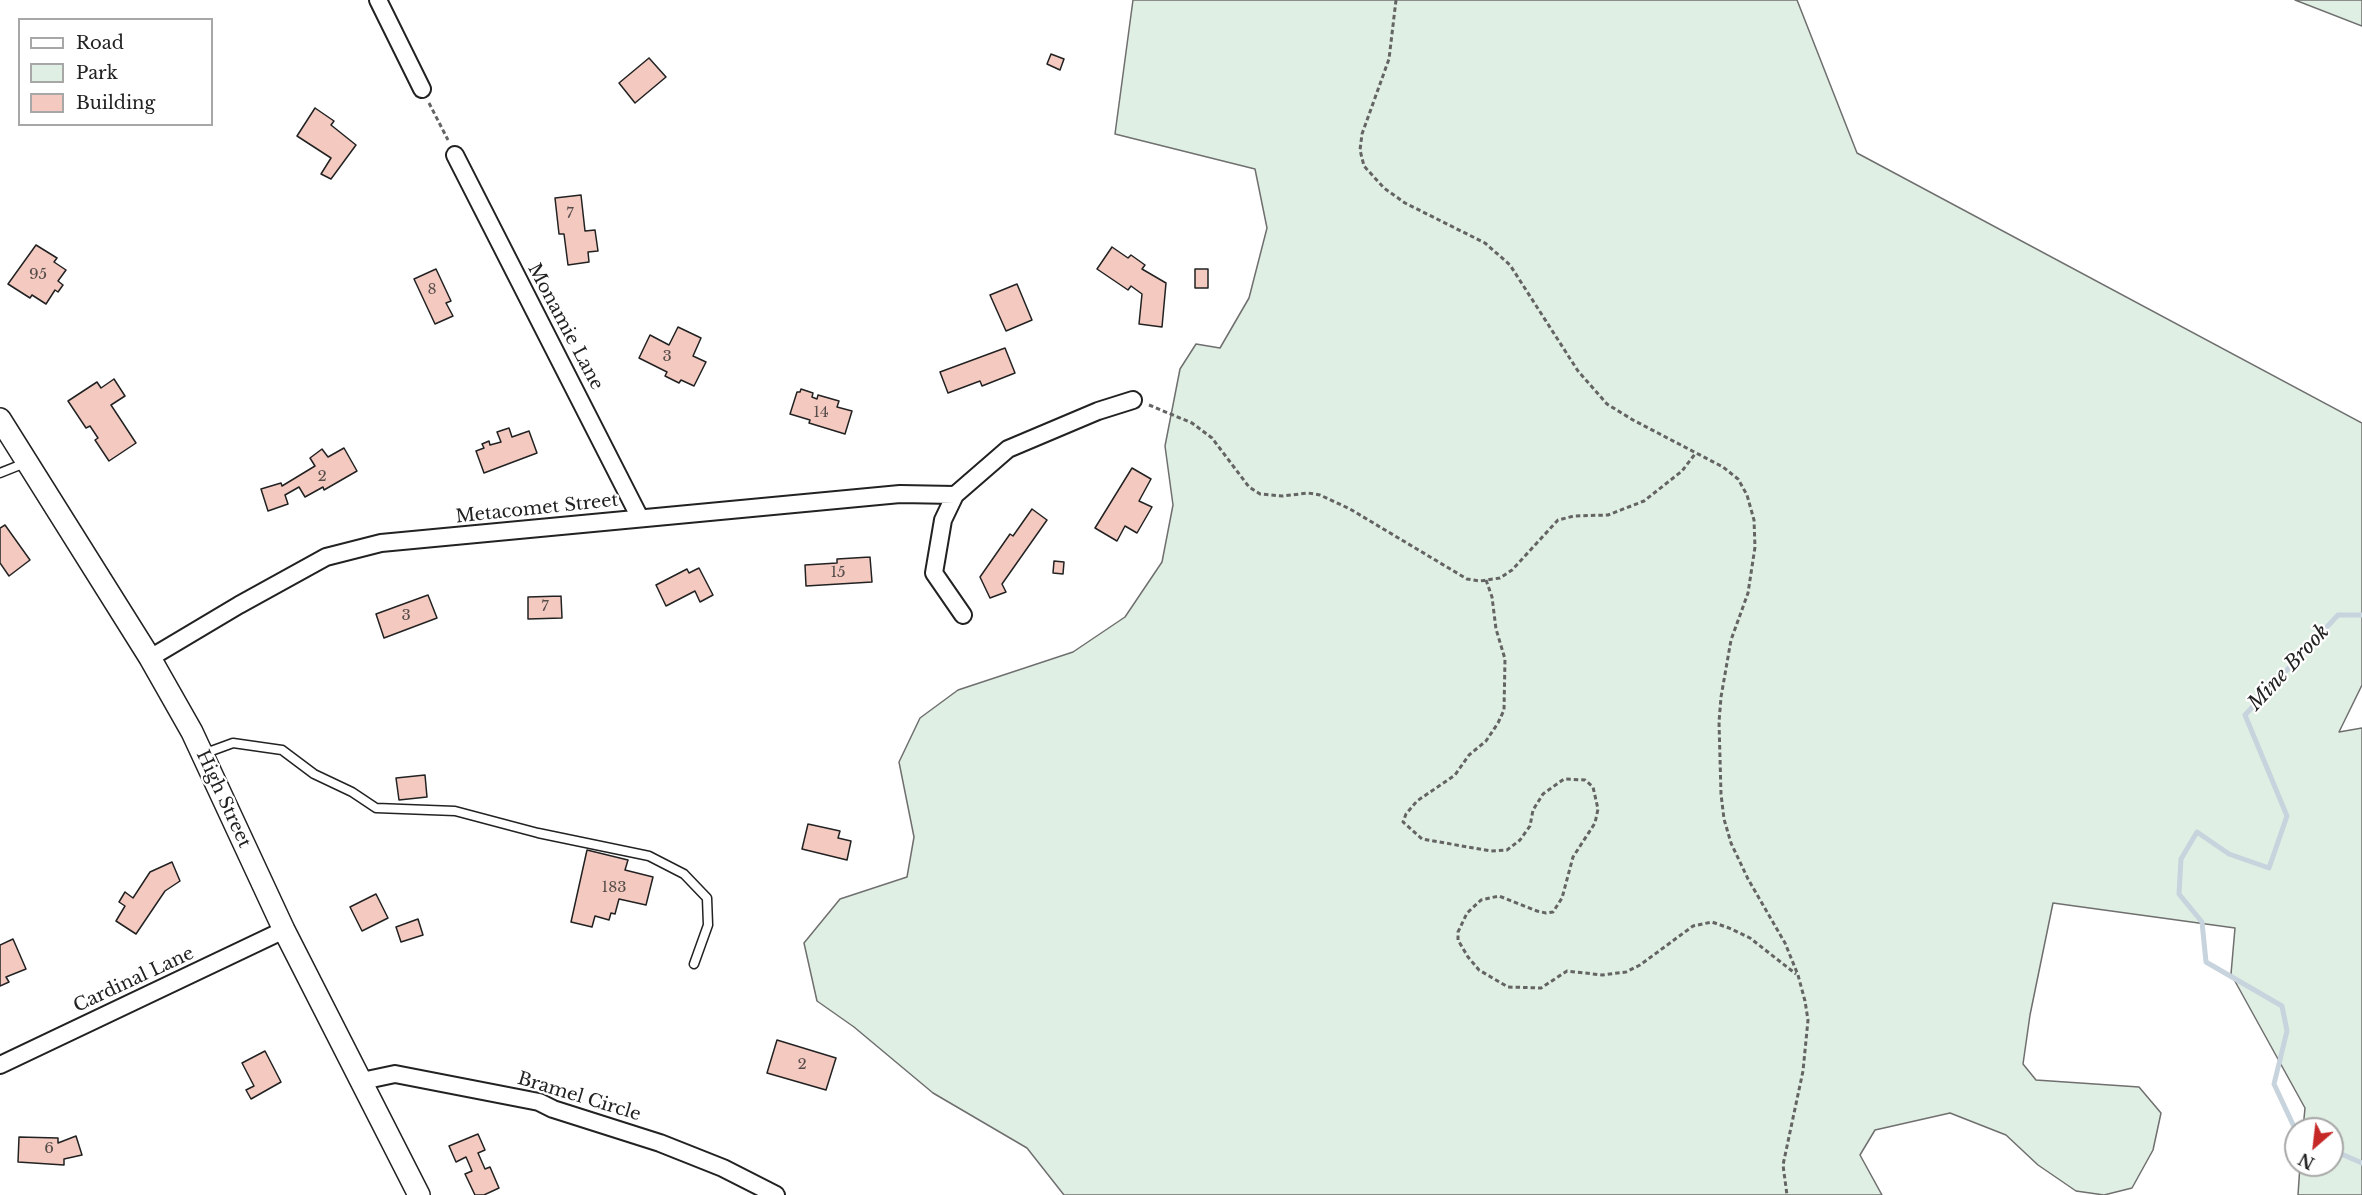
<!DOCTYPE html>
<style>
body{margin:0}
#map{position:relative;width:2362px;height:1195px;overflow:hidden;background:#fff;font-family:"Libre Baskerville",serif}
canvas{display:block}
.legend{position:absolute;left:18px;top:18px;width:195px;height:108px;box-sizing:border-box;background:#fff;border:2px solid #a7a7a7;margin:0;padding:8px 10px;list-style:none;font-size:18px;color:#222}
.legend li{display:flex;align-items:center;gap:12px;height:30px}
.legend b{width:30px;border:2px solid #a7a7a7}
.north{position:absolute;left:2284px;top:1117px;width:60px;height:60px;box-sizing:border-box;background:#fff;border:2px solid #a7a7a7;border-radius:50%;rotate:208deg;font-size:16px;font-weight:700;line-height:24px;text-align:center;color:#222}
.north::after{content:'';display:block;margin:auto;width:21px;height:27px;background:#c62828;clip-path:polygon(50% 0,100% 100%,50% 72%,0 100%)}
</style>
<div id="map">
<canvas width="2362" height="1195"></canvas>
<ul class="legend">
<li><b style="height:8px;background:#fff"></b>Road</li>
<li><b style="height:16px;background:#e0efe3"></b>Park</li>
<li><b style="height:16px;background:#f3c9c0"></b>Building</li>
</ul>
<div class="north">N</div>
</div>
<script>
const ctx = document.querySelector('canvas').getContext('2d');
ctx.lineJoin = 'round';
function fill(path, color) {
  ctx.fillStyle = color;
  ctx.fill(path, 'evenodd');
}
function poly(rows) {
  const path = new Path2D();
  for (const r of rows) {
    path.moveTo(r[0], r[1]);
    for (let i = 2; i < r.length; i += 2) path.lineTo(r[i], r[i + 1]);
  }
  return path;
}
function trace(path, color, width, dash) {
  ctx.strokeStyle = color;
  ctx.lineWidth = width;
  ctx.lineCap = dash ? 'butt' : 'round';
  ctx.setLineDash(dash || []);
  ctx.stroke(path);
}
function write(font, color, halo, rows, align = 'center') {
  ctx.font = font + ' "Libre Baskerville",serif';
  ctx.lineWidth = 4.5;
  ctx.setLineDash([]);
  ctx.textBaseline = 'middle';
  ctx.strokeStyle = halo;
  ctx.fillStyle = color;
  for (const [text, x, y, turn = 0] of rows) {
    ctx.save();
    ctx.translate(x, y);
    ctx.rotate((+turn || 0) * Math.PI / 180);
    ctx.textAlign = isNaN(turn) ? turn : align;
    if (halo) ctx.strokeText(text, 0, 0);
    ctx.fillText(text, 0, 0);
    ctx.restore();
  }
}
const green = poly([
 [1133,0,1797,0,1857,153,2362,423,2362,685,2339,732,2362,728,2362,1195,2298,1195,2300,1165,2332,1165,2332,1129,2303,1129,2305,1108,2231,974,2235,928,2053,903,2030,1015,2023,1064,2036,1080,2139,1087,2161,1113,2153,1150,2132,1188,2104,1195,2076,1191,2038,1165,2006,1135,1950,1113,1875,1130,1860,1155,1882,1195,1064,1195,1027,1148,933,1093,854,1027,817,1001,804,943,840,899,907,877,914,837,899,762,920,718,958,690,1073,652,1125,617,1162,562,1173,505,1165,446,1180,369,1196,344,1220,348,1249,298,1267,228,1255,169,1115,134,1133,0],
 [2295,0,2362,0,2362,26,2295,0]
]);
const stream = poly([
 [2296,1131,2274,1084,2287,1031,2282,1006,2206,962,2202,922,2179,894,2181,859,2197,832,2229,854,2269,868,2287,816,2245,715,2338,615,2362,615],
 [2332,1150,2362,1163]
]);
const building = poly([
 [1051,54,1064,59,1060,70,1047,64,1051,54],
 [649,58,666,77,635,103,619,83,649,58],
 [315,108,334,121,331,125,356,145,331,179,321,174,331,158,297,136,315,108],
 [581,195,585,231,595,230,598,251,588,252,589,262,568,265,564,234,559,234,555,198,581,195],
 [36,245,57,258,54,262,66,270,58,281,63,285,58,292,55,290,46,304,32,295,30,298,8,284,36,245],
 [1112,247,1128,258,1131,255,1145,265,1142,269,1166,283,1162,327,1139,324,1142,294,1131,286,1128,290,1097,269,1112,247],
 [436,269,451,301,446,303,453,316,435,324,414,279,436,269],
 [1195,269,1208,269,1208,288,1195,288,1195,269],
 [1017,284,1032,320,1006,331,990,295,1017,284],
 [678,327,701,338,693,356,706,362,694,386,681,380,679,383,665,376,667,372,639,358,650,335,669,345,678,327],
 [1005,348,1015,373,982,386,980,381,948,393,940,372,1005,348],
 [114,379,125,396,111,405,136,443,109,461,95,440,98,438,90,426,86,428,68,401,97,382,101,388,114,379],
 [801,389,813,393,812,397,817,399,818,395,839,401,837,407,852,411,845,434,809,423,810,420,790,414,797,392,800,392,801,389],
 [509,428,512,437,529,431,537,453,484,473,476,451,484,448,482,444,489,441,490,445,501,442,497,432,509,428],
 [344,448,357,471,324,490,323,487,305,497,299,487,285,495,288,504,268,511,261,489,281,483,282,486,315,466,310,458,322,449,328,457,344,448],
 [1132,468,1151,479,1139,501,1152,507,1137,533,1125,526,1117,541,1095,528,1132,468],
 [1032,509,1047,520,1002,584,1006,592,990,598,980,577,1010,534,1013,536,1032,509],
 [5,525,30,560,9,576,0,563,0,528,5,525],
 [870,557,872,582,806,586,805,565,837,563,837,559,870,557],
 [1054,561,1064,562,1063,574,1053,573,1054,561],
 [699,568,713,595,700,602,695,591,666,606,656,585,687,569,689,573,699,568],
 [428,595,437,618,384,638,376,614,428,595],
 [561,596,562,618,528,619,528,597,561,596],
 [425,775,427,797,399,800,396,778,425,775],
 [808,824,840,831,838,838,851,841,847,860,802,849,808,824],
 [587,850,628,860,625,870,653,877,646,905,619,899,615,914,611,913,609,920,595,916,592,927,571,922,587,850],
 [172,862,180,881,165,891,136,934,116,921,125,906,119,902,125,892,133,898,150,872,172,862],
 [376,894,388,918,362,931,350,907,376,894],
 [418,919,423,935,401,942,396,927,418,919],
 [13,939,26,969,6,977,9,982,0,986,0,945,13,939],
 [777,1040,836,1058,826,1090,767,1073,777,1040],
 [265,1051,281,1082,251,1099,246,1090,254,1086,242,1063,265,1051],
 [478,1134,485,1150,478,1153,485,1169,490,1167,499,1188,484,1195,475,1195,465,1174,472,1171,466,1157,456,1162,449,1146,478,1134],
 [76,1136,82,1155,64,1159,64,1165,18,1162,19,1137,58,1138,58,1143,76,1136]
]);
const path = poly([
 [1396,0,1389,59,1362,134,1360,150,1364,166,1384,188,1405,203,1485,243,1510,265,1578,371,1607,404,1633,420,1723,467,1738,479,1747,495,1754,520,1755,547,1748,593,1731,640,1721,697,1719,722,1721,794,1724,819,1731,843,1748,879,1785,943,1798,975,1805,1001,1808,1020,1803,1071,1783,1165,1787,1195],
 [429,103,448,140],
 [1149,405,1192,423,1212,438,1249,487,1260,494,1283,496,1308,493,1320,495,1350,509,1467,579,1480,581,1500,578,1512,570,1558,520,1574,516,1608,515,1644,501,1682,471,1695,454],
 [1486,580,1492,597,1496,629,1505,659,1504,710,1498,723,1486,741,1469,755,1455,775,1417,801,1406,814,1403,822,1422,839,1491,851,1507,850,1520,840,1530,826,1533,810,1543,794,1564,779,1585,780,1593,787,1598,809,1595,823,1573,857,1562,898,1553,912,1546,913,1537,911,1499,896,1481,900,1467,913,1458,932,1458,940,1468,957,1479,970,1508,987,1541,988,1567,971,1602,975,1626,972,1640,965,1693,926,1712,922,1729,928,1750,938,1796,974]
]);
const service = poly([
 [0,473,25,463],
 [203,754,233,743,282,750,314,774,352,792,376,808,455,811,538,833,649,856,684,874,707,898,708,925,694,964]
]);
const minor = poly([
 [378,0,422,89],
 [455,155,640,518],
 [955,495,943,520,934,573,963,615],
 [150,658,239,605,326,557,381,543,900,494,955,495,1008,449,1098,411,1133,400],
 [0,1065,284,930],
 [362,1081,395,1074,539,1102,553,1109,660,1143,723,1168,776,1195]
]);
const tertiary = poly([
 [0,419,150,658,192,732,284,930,419,1195]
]);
const numberNames = [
 ["7",570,214],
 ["95",38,275],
 ["8",432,290],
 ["3",667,357],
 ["14",821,413],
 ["2",322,477],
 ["15",838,573],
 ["7",545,607],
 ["3",406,616],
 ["183",614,888],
 ["2",802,1065],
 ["6",49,1149]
];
const streetNames = [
 ["Monamie Lane",565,327,62],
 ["Metacomet Street",537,509,-6],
 ["High Street",223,799,65],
 ["Cardinal Lane",134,980,-25],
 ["Bramel Circle",579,1097,17]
];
const waterNames = [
 ["Mine Brook",2289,668,-47]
];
fill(green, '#e0efe3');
trace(green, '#6f6f6f', 1.5);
trace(stream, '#c7d3dd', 5);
fill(building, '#f3c9c0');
trace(building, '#222', 1.5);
trace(service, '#222', 11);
trace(minor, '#222', 20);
trace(tertiary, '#222', 24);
trace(path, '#646464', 3, [4.5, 3]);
trace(service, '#fff', 8);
trace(minor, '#fff', 16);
trace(tertiary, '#fff', 21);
write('15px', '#564c4a', null, numberNames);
write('18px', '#222', '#fff', streetNames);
write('italic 20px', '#222', '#fff', waterNames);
</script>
